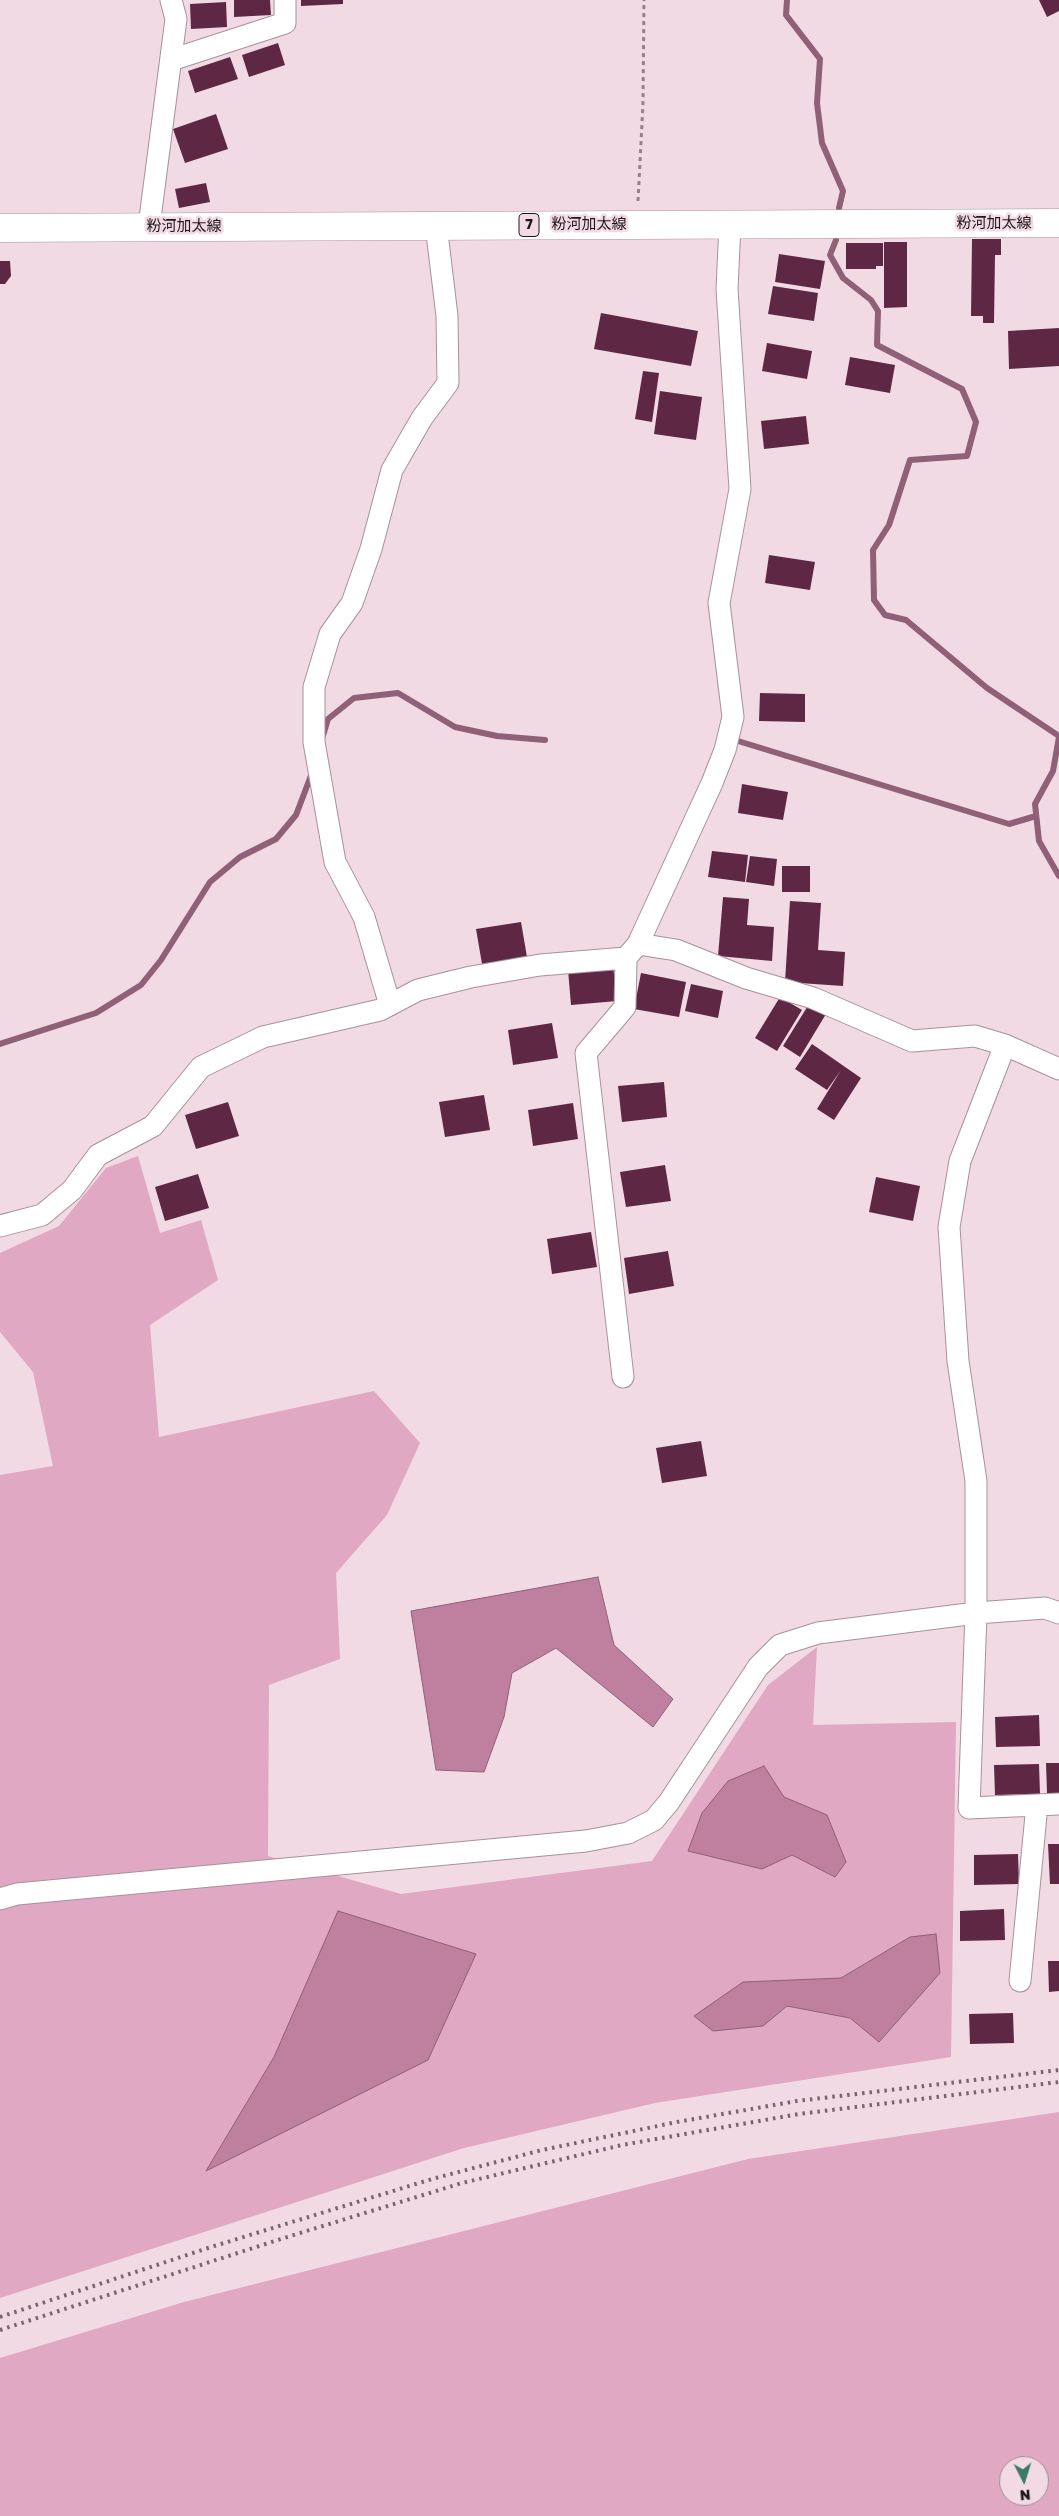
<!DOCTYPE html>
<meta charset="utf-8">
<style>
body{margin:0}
#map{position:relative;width:1059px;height:2516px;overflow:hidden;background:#f1dae4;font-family:"Golos Text",sans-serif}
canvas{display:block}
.north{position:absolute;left:999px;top:2456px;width:50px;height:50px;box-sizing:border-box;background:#f1dae4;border:1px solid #9d8c93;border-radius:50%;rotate:175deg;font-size:14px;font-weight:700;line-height:20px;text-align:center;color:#1f161a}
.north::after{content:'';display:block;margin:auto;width:18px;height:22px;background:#3d7a65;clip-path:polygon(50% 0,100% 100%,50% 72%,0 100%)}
</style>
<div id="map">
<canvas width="1059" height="2516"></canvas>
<div class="north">N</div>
</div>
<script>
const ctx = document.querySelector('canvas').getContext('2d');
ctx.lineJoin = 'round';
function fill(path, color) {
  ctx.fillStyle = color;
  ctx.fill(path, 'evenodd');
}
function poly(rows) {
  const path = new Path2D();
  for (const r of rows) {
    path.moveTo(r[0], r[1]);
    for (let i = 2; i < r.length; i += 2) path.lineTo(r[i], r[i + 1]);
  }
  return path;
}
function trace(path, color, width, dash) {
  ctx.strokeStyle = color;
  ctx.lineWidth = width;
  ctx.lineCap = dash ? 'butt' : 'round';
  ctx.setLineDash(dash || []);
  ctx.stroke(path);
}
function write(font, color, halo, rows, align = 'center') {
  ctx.font = font + ' "Golos Text","Noto Sans JP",sans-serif';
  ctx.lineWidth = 5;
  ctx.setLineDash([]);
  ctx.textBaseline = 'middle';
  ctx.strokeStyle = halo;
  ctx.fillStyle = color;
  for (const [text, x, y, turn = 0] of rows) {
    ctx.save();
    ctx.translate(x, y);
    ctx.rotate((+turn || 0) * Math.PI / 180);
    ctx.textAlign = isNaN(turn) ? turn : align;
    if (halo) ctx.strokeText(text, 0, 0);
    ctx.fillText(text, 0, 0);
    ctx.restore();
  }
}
const green = poly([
 [138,1156,160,1233,201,1220,218,1280,150,1325,159,1437,374,1391,420,1443,387,1515,336,1573,340,1659,269,1685,268,1856,401,1894,652,1861,768,1685,817,1647,813,1725,956,1722,951,2057,655,2103,464,2148,0,2298,0,1475,53,1466,33,1372,0,1332,0,1253,59,1226,106,1168],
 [1059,2112,1059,2516,0,2516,0,2358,184,2302,748,2159],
 [1009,2466,1039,2466,1039,2496,1009,2496]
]);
const water = poly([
 [598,1577,614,1645,673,1699,653,1727,556,1648,512,1673,504,1717,484,1772,436,1770,411,1611,598,1577],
 [764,1766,784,1797,827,1815,846,1862,835,1877,792,1855,762,1869,688,1851,702,1813,728,1781,764,1766],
 [338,1911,476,1954,428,2060,206,2171,274,2057,338,1911],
 [936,1934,940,1973,879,2042,850,2018,787,2006,763,2026,713,2031,694,2016,743,1982,841,1978,910,1937,936,1934]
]);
const stream = poly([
 [787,0,786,15,820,59,817,103,822,143,843,191,839,208],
 [836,240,830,255,843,278,871,300,878,311,877,345,962,389,976,422,967,456,910,460,889,525,873,550,874,600,885,615,906,620,987,688,1059,736],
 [1059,737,1053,771,1035,804,1039,841,1059,876],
 [322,739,328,719,354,698,398,693,455,727,497,736,545,740],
 [738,741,1009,824,1036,816],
 [0,1044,96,1013,141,985,161,960,210,882,240,857,276,839,296,815,312,773]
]);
const building = poly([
 [234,0,270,0,271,15,234,17],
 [301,0,343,0,343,4,301,6],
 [1039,0,1059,0,1059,11,1047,17],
 [226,2,227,27,191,29,190,4],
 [278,43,285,65,249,77,242,55],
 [230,57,238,79,195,93,188,71],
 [216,114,228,149,185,163,173,129],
 [206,183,210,202,179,208,175,189],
 [972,239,1001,239,1001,255,995,255,994,323,983,323,983,316,971,316],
 [884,242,907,242,907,307,884,308],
 [846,243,883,243,883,266,876,266,876,269,846,269],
 [779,254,825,261,820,289,775,282],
 [0,261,10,261,11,276,5,284,0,284],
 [773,286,818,293,814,321,768,314],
 [601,313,698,331,691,366,594,349],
 [1059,328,1059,366,1009,369,1008,331],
 [767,343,812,351,807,379,762,371],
 [850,357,895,365,890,393,845,385],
 [643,371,659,373,652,422,635,419],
 [660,391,702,397,696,440,654,434],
 [806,416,809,444,764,449,761,421],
 [769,555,815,562,810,590,765,583],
 [760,693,805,694,805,722,759,721],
 [742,784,788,792,783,820,738,813],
 [712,851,748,855,745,882,708,877],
 [750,856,777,859,774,886,746,882],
 [782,866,810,866,810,892,782,892],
 [723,897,749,899,747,925,774,927,772,961,718,956],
 [790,901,821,903,818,950,845,952,843,986,785,982],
 [521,922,527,957,482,964,476,929],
 [613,965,617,1001,571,1005,568,970],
 [641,973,686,982,679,1017,634,1009],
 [691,984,723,991,718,1018,685,1011],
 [780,997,802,1010,777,1051,755,1038],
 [809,1004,826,1014,800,1057,783,1046],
 [552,1023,558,1058,513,1065,508,1030],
 [812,1044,861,1078,834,1120,817,1109,841,1070,827,1090,795,1069],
 [664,1082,667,1117,622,1122,618,1086],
 [484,1095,490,1130,445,1137,439,1102],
 [228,1102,239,1136,196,1149,185,1115],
 [573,1103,578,1139,533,1146,528,1110],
 [665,1165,671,1201,626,1207,620,1172],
 [198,1174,209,1208,165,1221,155,1187],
 [876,1177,920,1186,913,1221,869,1212],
 [591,1232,597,1267,552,1274,547,1239],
 [668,1251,674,1286,629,1294,624,1258],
 [701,1441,707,1476,662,1483,656,1448],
 [1039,1715,1040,1746,996,1747,995,1717],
 [1046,1763,1059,1763,1059,1793,1047,1793],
 [1039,1764,1040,1794,995,1795,994,1765],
 [1048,1844,1059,1844,1059,1884,1050,1884],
 [1018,1854,1019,1884,974,1885,974,1855],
 [1004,1909,1005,1940,960,1941,960,1911],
 [1048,1961,1059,1961,1059,1991,1049,1992],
 [1013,2013,1014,2043,970,2044,969,2014]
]);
const path = poly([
 [638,201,643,104,644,0]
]);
const street = poly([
 [171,60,285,23,285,0],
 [149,226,176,19,171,0],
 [638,944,676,950,746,978,813,998,912,1041,975,1036,1005,1045,1059,1069],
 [390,1005,364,917,335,862,314,742,314,687,330,634,352,603,371,549,392,470,422,418,448,383,447,316,436,225],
 [1005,1045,960,1161,949,1227,958,1361,976,1481,976,1613,969,1808,1059,1804],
 [0,1226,42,1215,72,1190,98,1155,153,1126,201,1067,263,1037,380,1010,418,990,471,977,540,965,626,958,638,944,712,783,725,750,733,717,719,603,740,489,727,289,730,224],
 [623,1377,586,1053,625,1007,626,958],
 [0,1899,17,1894,586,1841,628,1833,654,1820,669,1802,758,1667,780,1645,818,1633,976,1613,1045,1608,1059,1613],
 [1020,1981,1037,1805]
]);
const primary = poly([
 [0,228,1059,223]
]);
const rail = poly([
 [0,2317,211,2247,432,2179,542,2150,677,2122,797,2101,1059,2070],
 [0,2330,284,2238,462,2183,622,2145,799,2114,1059,2082]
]);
const shields = [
 [529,225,20]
];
const shieldNames = [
 ["7",529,225]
];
const streetNames = [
 ["粉河加太線",994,223],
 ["粉河加太線",589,224],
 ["粉河加太線",184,226]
];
fill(green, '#e0a8c2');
fill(water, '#bf809f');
trace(water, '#8f6077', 1);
trace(stream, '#8f6077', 6);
fill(building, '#5e2845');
trace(street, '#a8919b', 23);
trace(primary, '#a8919b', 29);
trace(path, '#93828a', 3, [4, 4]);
trace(street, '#fff', 21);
trace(primary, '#fff', 28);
trace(rail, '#75666c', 4, [2.5, 5]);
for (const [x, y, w] of shields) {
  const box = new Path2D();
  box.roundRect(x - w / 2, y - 11.5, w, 23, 4);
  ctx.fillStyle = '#f1dae4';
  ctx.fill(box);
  trace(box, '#1f161a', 1);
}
write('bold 14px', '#1f161a', null, shieldNames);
write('15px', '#1f161a', '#f1dae4', streetNames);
</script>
